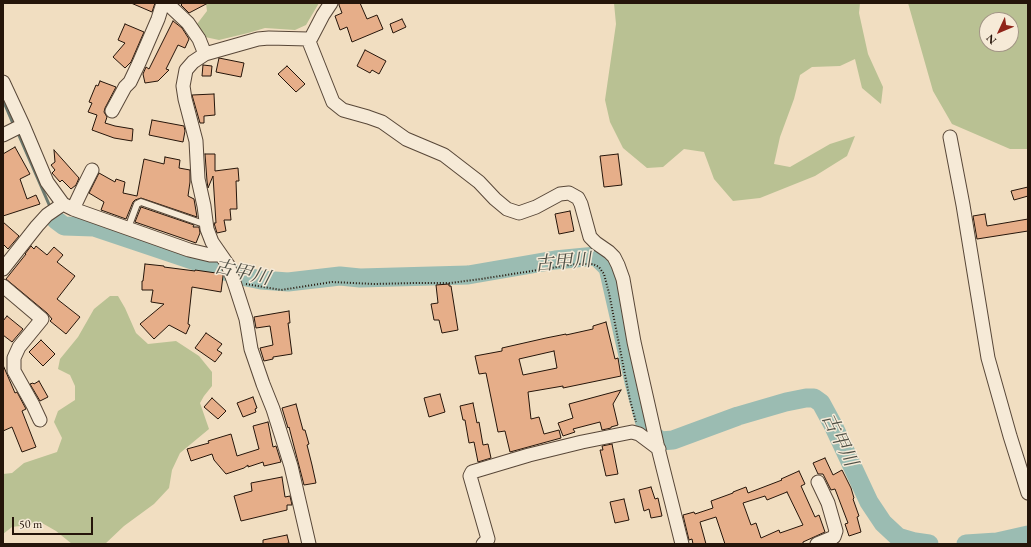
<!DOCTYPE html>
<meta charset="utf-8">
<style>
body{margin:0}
#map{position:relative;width:1031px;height:547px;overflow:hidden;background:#f1dec1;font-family:"EB Garamond",serif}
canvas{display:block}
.frame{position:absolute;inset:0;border:4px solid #25150a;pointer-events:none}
.north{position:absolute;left:979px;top:12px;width:40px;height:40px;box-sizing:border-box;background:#f6ead7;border:1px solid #a29585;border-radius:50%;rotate:226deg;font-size:11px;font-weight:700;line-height:16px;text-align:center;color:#25150a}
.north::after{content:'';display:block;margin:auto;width:14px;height:18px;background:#8f2418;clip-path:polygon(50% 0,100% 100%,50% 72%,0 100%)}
.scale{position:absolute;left:12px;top:517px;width:81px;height:18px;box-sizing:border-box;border:2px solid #25150a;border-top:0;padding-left:5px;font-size:12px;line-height:14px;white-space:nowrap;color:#25150a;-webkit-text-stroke:3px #f6ead7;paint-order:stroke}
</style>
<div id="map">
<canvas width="1031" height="547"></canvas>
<div class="frame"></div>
<div class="north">N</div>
<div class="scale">50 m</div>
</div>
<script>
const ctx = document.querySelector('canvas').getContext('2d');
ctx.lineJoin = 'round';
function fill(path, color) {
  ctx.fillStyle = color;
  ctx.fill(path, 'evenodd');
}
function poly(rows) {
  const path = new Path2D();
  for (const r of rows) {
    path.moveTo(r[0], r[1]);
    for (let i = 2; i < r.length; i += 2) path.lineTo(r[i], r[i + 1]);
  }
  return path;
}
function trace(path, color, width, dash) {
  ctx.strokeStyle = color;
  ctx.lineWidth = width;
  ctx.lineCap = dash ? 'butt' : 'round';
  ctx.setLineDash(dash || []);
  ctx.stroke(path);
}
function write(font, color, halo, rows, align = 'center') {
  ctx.font = font + ' "EB Garamond","Noto Serif JP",serif';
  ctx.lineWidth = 3;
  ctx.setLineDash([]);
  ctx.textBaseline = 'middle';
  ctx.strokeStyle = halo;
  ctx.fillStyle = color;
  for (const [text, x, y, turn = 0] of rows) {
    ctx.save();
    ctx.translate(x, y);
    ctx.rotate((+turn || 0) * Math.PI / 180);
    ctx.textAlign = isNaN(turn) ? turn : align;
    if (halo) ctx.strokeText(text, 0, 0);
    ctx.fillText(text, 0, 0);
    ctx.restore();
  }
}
const green = poly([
 [206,3,319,3,306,25,295,30,265,28,248,33,219,40,205,37,197,24,207,11],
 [614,3,860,3,859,13,868,54,883,87,881,104,862,88,855,59,840,66,812,67,800,75,794,99,780,137,774,164,790,167,830,144,855,136,847,156,815,176,760,198,733,201,714,179,704,152,684,149,663,167,647,168,623,148,610,122,605,100,616,24],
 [908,3,1028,3,1028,149,1010,149,952,124,933,91],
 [987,20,1011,20,1011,44,987,44],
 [110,296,118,296,125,308,136,333,148,344,176,341,199,356,212,372,212,386,204,396,200,403,209,429,180,453,172,470,169,488,154,504,124,526,105,544,72,544,56,531,42,523,12,527,3,534,3,474,12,473,24,463,57,452,62,438,54,422,58,411,75,400,75,386,70,375,58,369,60,359,78,337,94,309]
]);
const stream = poly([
 [3,100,14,126],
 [17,131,51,209]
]);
const river = poly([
 [56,220,64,226,94,227,237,275,261,280,288,282,340,276,360,278,468,275,555,260,596,256,608,268,634,382,647,431,661,441,673,440,738,416,786,402,806,398,814,398,821,403,833,425,869,502,883,523,898,537,915,542,929,544],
 [966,544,997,542,1028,535]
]);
const building = poly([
 [131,3,155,3,152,12,131,3],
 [183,3,208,3,189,13,181,5,183,3],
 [339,3,360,3,367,19,377,15,383,29,352,42,347,27,340,30,335,16,342,13,339,5,339,3],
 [402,19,406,27,393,33,390,24,402,19],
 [173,21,182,28,189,39,185,48,178,45,166,69,169,70,158,81,145,83,143,74,146,67,149,69,173,21],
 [125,24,144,32,131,62,125,68,113,57,125,43,118,40,125,24],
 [365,50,386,61,379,74,372,70,370,73,357,66,365,50],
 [219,58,244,63,241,77,216,72,219,58],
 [203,65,212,66,211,76,202,76,203,65],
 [287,66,305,84,296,92,278,74,287,66],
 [100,81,116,87,105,108,104,112,107,117,105,123,115,126,133,129,132,141,114,138,92,130,97,115,88,112,92,103,89,102,96,85,98,86,100,81],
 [214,94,215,115,204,116,204,123,200,123,192,95,214,94],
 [152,120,184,126,185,131,183,142,149,135,152,120],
 [15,147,30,174,20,179,27,199,36,195,40,204,3,216,3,154,15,147],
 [54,150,79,178,76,185,71,189,62,180,60,182,52,173,55,170,51,165,55,162,54,150],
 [205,154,215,154,215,171,238,168,239,181,236,181,237,209,230,209,231,220,224,220,226,231,217,233,214,223,216,223,213,176,208,188,207,181,205,154],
 [618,154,622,185,604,187,600,156,618,154],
 [165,157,180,160,179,168,190,170,190,182,188,196,194,199,197,217,141,198,135,200,133,202,126,219,101,210,104,202,89,193,99,173,115,182,116,179,125,182,123,193,137,196,144,159,164,164,165,157],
 [1028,187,1028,196,1014,200,1011,191,1028,187],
 [141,207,194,225,193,227,199,227,200,233,196,243,135,222,141,207],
 [570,211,574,231,559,234,555,214,570,211],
 [985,214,987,226,1028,219,1028,231,977,239,973,216,985,214],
 [3,222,19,236,8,249,3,244,3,222],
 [31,246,34,249,36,246,47,255,54,247,63,255,57,262,75,276,57,299,80,317,66,334,50,321,52,319,47,313,6,279,26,254,25,254,31,246],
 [145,264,164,266,164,267,195,271,195,270,223,274,223,276,221,292,192,287,188,324,190,325,186,334,169,325,154,339,140,324,164,304,151,302,153,290,142,290,142,281,143,281,145,264],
 [449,284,449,286,451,286,458,330,442,333,439,320,434,320,431,304,438,303,436,285,449,284],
 [289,311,290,323,288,323,292,354,273,357,273,359,264,361,260,348,273,345,270,326,256,328,254,317,289,311],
 [7,316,23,329,12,342,3,335,3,321,7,316],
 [606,322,615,359,618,358,621,376,563,388,563,386,528,392,531,419,539,417,544,434,559,430,561,438,510,452,505,431,498,432,486,373,479,374,475,356,502,351,502,348,546,338,566,334,566,335,593,329,593,326,606,322],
 [554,351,557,368,523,375,519,359,554,351],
 [206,333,222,344,217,350,222,353,215,362,195,348,206,333],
 [41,340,55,354,43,366,29,352,41,340],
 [3,365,15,393,17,392,26,409,22,411,36,447,22,452,12,427,3,431,3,365],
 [39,381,48,397,40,401,30,384,33,383,34,384,39,381],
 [621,390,613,404,618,425,611,427,611,428,602,430,600,422,573,429,575,432,563,436,558,423,573,418,569,404,621,390],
 [440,394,445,412,429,417,424,398,440,394],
 [253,397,257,408,255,409,256,412,243,417,237,403,253,397],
 [212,398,226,411,218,419,204,407,212,398],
 [473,403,477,423,479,422,483,445,488,444,491,458,478,462,474,442,469,443,465,420,463,420,460,406,473,403],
 [296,404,303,430,305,430,309,444,307,445,312,465,316,483,304,485,289,427,288,428,282,408,296,404],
 [268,422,273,447,276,446,281,462,264,466,263,462,248,467,248,465,244,468,226,474,214,460,212,454,191,461,187,449,209,443,208,441,231,434,237,456,259,449,253,426,268,422],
 [612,444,618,474,606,476,600,450,603,450,602,446,612,444],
 [825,458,833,475,842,470,851,488,854,498,853,499,859,516,857,517,861,532,849,536,845,524,848,523,835,489,831,490,823,474,818,474,813,463,825,458],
 [799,471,805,484,801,486,815,517,819,515,825,532,803,542,803,544,725,544,716,517,700,522,706,544,693,544,692,539,689,540,683,515,694,512,695,514,713,508,711,501,733,493,733,492,746,487,748,493,782,480,781,479,799,471],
 [787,492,803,525,780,533,779,530,761,538,756,523,751,525,743,503,765,496,767,500,787,492],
 [282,477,285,497,290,496,292,505,287,505,287,510,241,521,234,496,252,491,251,483,282,477],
 [651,487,655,499,658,498,662,516,651,518,649,509,644,511,639,490,651,487],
 [624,499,629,520,615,523,610,502,624,499],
 [287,535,289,543,284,544,263,544,263,540,287,535]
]);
const path = poly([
 [246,284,281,290,332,282,374,284,415,283,450,283,481,279,576,264,593,264,599,267,604,274,609,293,630,400,636,422]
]);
const lane = poly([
 [128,228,137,204,141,202,201,223,206,223]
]);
const street = poly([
 [165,3,171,7,188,23,199,39,205,54],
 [308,39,333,102,343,110,368,117,382,122,406,139,444,155,479,182,495,199,507,209,519,213,536,207,560,194,569,193,578,198,581,204,590,237,596,243,609,252,614,257,618,265,623,279,634,342,657,444,682,544],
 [3,82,23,125,47,182,63,204,73,209,189,250,210,255,220,255],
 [112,111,125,87,130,82,139,63,158,19,163,3],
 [3,135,23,125],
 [950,137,963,205,988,358,1010,436,1028,493],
 [73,209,82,190,92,170],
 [3,269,37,226,47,215,63,204],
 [3,286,42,319,19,347,14,358,14,371,33,405,40,420],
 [309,544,291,466,273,409,263,384,251,349,246,319,235,285,228,265,212,242,207,229,204,206,198,179,196,141,185,99,183,86,186,70,193,62,205,54,258,39,269,38,308,39,311,38,323,15,331,3],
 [483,544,488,539,470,476,472,472,529,455,582,442,632,432,639,434,659,449],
 [817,544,834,537,836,531,828,503,818,482]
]);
const waterNames = [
 ["古甲川",563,263,-5],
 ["古甲川",242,273,13],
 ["古甲川",839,440,64]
];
fill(green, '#b9c193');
trace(stream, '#6c796f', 3);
trace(river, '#9bbcb2', 19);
fill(building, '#e6ae89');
trace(building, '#25150a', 1);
trace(lane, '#584738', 8);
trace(street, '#584738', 15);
trace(path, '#25150a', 2, [1, 2]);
trace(lane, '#f6ead7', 6);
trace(street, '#f6ead7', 13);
write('italic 19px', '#4e4f45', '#f6ead7', waterNames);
</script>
